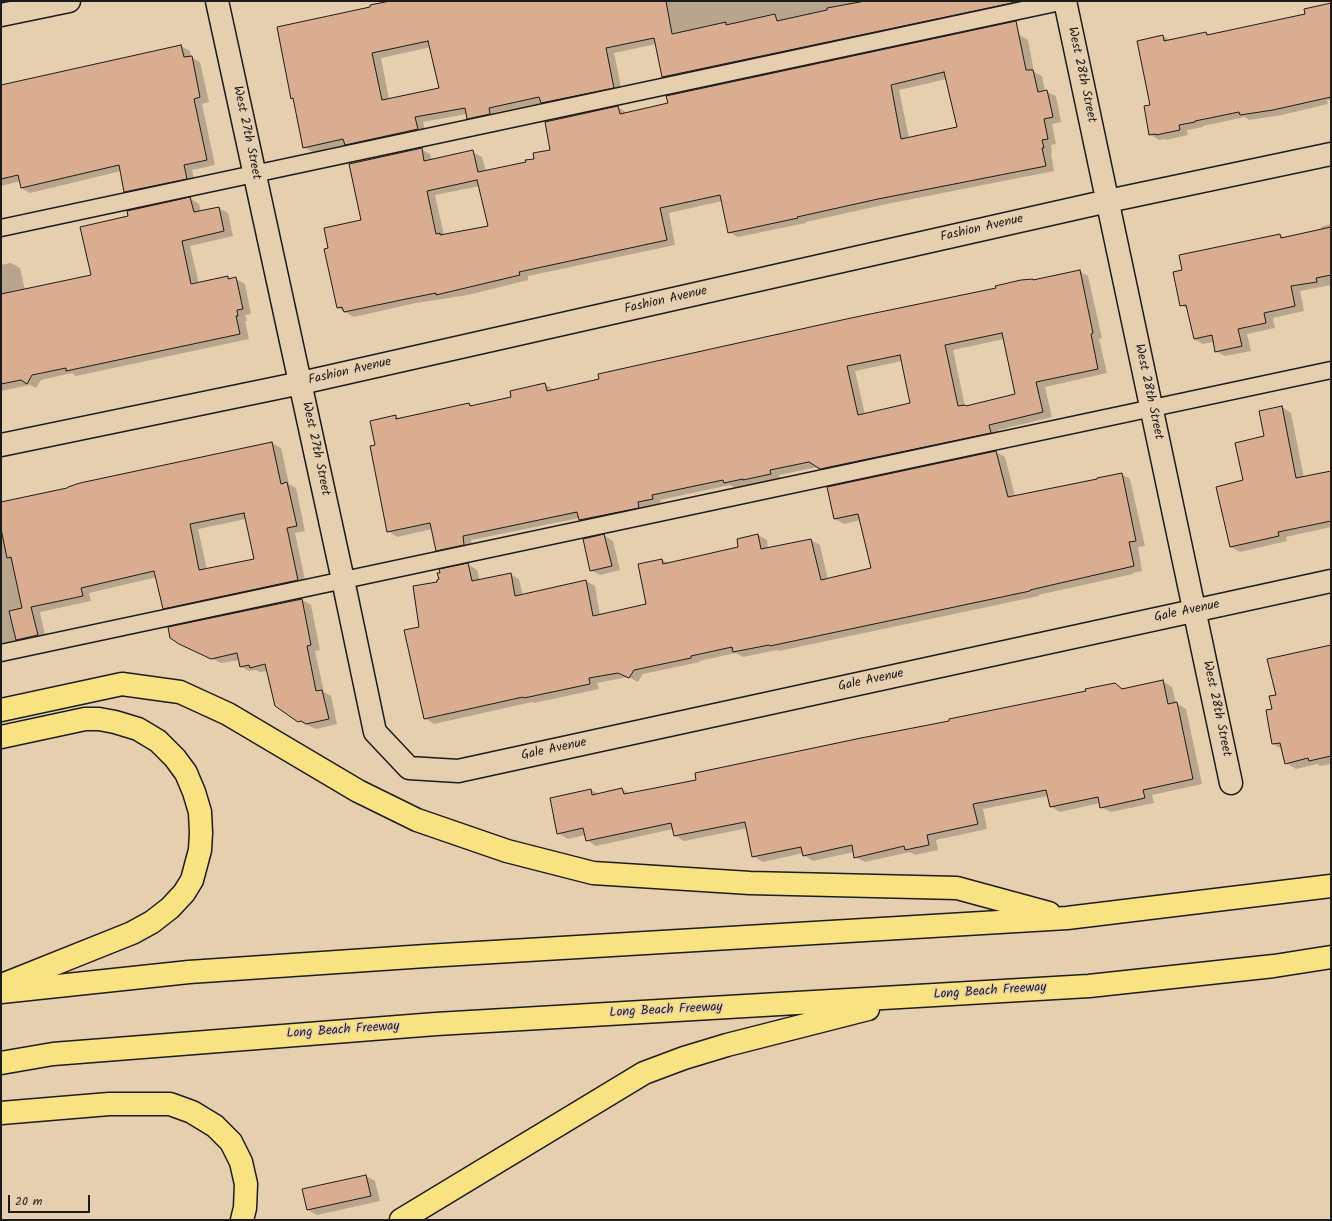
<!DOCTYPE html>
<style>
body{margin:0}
#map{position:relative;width:1332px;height:1221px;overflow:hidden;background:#e6cfaf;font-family:Kalam,sans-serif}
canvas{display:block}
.frame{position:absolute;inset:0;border:2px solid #1c1c1c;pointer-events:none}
.scale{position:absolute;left:8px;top:1195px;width:82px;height:18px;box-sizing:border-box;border:2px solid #1c1c1c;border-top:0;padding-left:5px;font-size:12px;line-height:14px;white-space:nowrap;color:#1c1c1c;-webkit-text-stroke:3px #e6cfaf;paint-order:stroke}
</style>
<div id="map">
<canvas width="1332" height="1221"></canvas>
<div class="frame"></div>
<div class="scale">20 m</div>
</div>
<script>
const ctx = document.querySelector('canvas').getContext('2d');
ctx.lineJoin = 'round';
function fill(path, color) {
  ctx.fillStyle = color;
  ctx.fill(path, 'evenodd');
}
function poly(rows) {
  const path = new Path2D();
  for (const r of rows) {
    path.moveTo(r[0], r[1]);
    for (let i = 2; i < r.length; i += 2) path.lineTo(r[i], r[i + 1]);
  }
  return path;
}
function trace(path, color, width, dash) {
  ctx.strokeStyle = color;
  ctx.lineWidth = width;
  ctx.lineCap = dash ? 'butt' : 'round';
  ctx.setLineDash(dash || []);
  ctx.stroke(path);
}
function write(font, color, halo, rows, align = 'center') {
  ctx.font = font + ' Kalam,sans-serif';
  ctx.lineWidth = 3;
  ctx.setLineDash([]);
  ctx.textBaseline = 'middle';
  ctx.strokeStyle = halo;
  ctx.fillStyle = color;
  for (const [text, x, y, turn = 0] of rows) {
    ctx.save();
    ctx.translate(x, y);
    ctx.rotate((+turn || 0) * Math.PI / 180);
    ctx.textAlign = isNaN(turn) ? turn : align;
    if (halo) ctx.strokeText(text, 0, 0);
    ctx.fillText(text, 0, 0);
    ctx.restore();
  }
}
const shadow = poly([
 [395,1,1012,1,1013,9,672,82,663,77,656,44,614,53,622,92,551,108,542,103,497,112,498,119,477,123,468,118,467,114,423,122,426,134,354,149,347,145,313,152,304,147,294,99,292,98,371,8],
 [431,47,440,89,389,99,381,58],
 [1331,6,1331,100,1327,100,1328,104,1282,115,1249,120,1245,117,1203,126,1203,127,1187,130,1188,135,1166,140,1164,139,1159,140,1150,134,1151,106,1163,36,1170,40,1206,33,1211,35,1306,15],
 [1009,24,1018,29,1019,35,1028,40,1034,72,1042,76,1045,91,1056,96,1061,122,1052,124,1056,144,1051,145,1052,153,1051,153,1054,171,887,204,806,222,806,223,738,237,729,232,722,201,669,213,675,245,528,276,528,280,468,295,416,303,354,317,338,308,329,249,362,221,421,149,430,154,432,160,473,152,482,157,486,171,527,163,551,150,618,107,627,113],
 [947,79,958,128,909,138,899,90],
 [480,186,489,226,444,235,435,195],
 [181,46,190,51,191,57,200,62,209,102,202,104,215,165,192,170,195,184,134,197,125,191,121,171,30,193,21,188,20,181,1,186,1,92],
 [190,198,199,204,201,212,219,208,228,213,233,236,190,246,199,284,228,278,231,280,236,279,245,284,251,314,245,315,247,321,245,321,249,339,76,376,72,373,41,380,36,388,30,385,1,391,1,265,11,263,20,268,25,290,92,276,130,217],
 [1331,224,1331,285,1300,291,1304,311,1273,318,1275,328,1247,334,1251,351,1225,356,1216,351,1214,342,1203,344,1194,339,1188,309,1181,305,1280,235,1285,238,1321,230,1321,227],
 [1079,271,1088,276,1102,338,1099,339,1107,373,1045,387,1052,417,998,430,1000,437,830,474,818,467,779,475,780,479,753,485,751,484,734,487,730,485,660,500,661,503,646,507,648,512,589,525,580,520,579,518,471,540,473,550,445,555,436,550,432,529,397,537,388,531,376,446,395,416,400,419,469,404,473,406,512,397,545,384,554,390,1033,280,1035,280],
 [1004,339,1017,394,967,406,965,406,953,350],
 [902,361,911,404,865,414,855,371],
 [1282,407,1291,413,1304,478,1331,472,1331,527,1286,537,1287,541,1240,552,1231,547,1244,481,1265,437,1260,412],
 [272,443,281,448,289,484,296,488,305,531,295,533,306,585,173,613,164,608,157,577,89,593,91,601,40,612,46,640,25,645,18,640,1,644,1,504],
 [246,519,255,559,207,570,198,529],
 [996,452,1005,457,1015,496,1121,474,1130,479,1145,546,1138,547,1142,571,1133,573,1133,574,1038,595,1039,596,779,651,777,650,743,657,736,653,699,661,700,662,643,674,638,682,628,677,597,683,599,689,534,703,532,702,434,724,425,718,421,628,439,583,468,564,477,570,480,581,510,574,519,579,523,596,586,581,595,586,600,615,648,604,639,564,662,560,669,563,739,547,758,535,767,540,768,549,811,540,820,545,828,580,872,569,861,520,844,524,835,519],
 [604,535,613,541,620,570,600,575,591,570],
 [302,600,311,605,320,650,315,651,324,692,331,696,337,724,316,729,299,721,267,671,260,672,256,670,249,671,240,666,239,660,221,663,189,648],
 [1331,646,1331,764,1320,766,1317,764,1296,769,1286,763,1283,750,1273,744,1273,710,1277,696],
 [1162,681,1172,687,1176,703,1186,709,1202,784,1152,795,1154,803,1111,812,1101,807,1100,803,1060,812,1050,806,1048,796,983,809,987,829,936,840,938,850,915,855,910,852,865,862,855,857,854,852,813,861,804,855,803,853,763,862,753,856,748,828,684,841,674,835,673,829,596,846,587,840,585,835,568,839,558,833,591,790,599,794,622,789,630,794,698,780,1087,692,1115,684,1124,689],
 [366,1176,375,1181,380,1201,317,1215,308,1210]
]);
const building = poly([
 [390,1,666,1,672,34,726,22,726,25,775,14,777,21,827,10,827,8,865,1,1012,1,1012,3,662,77,654,38,606,48,614,88,541,103,539,97,489,108,490,114,467,119,465,108,415,117,418,129,345,145,343,139,303,148,293,98,291,99,277,27,370,7,370,5,390,1],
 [428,41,439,88,382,100,372,53,428,41],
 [1331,3,1331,97,1273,110,1240,115,1239,112,1195,121,1195,122,1179,125,1180,130,1156,135,1156,134,1149,135,1144,106,1150,105,1137,41,1163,35,1164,41,1206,32,1207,35,1305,14,1304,9,1331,3],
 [1016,21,1026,70,1033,70,1038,92,1047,90,1053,117,1044,119,1048,139,1042,140,1044,148,1042,148,1046,166,878,199,797,217,798,218,728,233,720,195,660,208,667,240,519,272,520,275,436,295,436,293,406,299,344,312,342,307,337,308,324,249,328,248,324,228,361,220,349,164,422,148,424,161,473,150,478,172,526,162,525,160,534,159,533,153,550,150,545,122,618,106,620,114,668,103,666,96,1016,21],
 [944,72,957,127,901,139,891,85,944,72],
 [477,180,488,226,440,235,440,233,436,234,427,191,477,180],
 [181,45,184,57,192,56,200,97,194,99,207,160,184,165,187,179,124,192,119,165,21,188,18,175,1,179,1,85,181,45],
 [190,197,194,212,219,207,224,231,182,241,191,284,228,276,228,279,236,277,243,309,237,310,238,316,236,316,240,334,66,371,66,368,32,375,27,384,21,380,1,384,1,294,91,275,80,227,128,216,127,211,190,197],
 [1331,227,1331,275,1316,278,1317,282,1291,286,1295,306,1264,313,1266,323,1238,329,1242,346,1215,352,1212,335,1194,339,1186,305,1180,306,1173,272,1182,270,1179,255,1280,234,1281,238,1331,227],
 [1080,270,1093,333,1091,334,1098,369,1036,382,1043,412,989,425,991,433,820,469,809,462,770,470,771,474,743,480,743,479,724,483,723,480,652,495,653,499,638,502,639,508,579,520,577,512,463,536,464,545,436,551,430,523,387,532,370,446,375,445,370,421,396,415,396,419,469,403,470,406,511,397,510,391,545,383,547,391,599,379,598,374,851,318,996,288,995,286,1021,280,1033,279,1033,280,1080,270],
 [1002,333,1015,394,966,406,965,405,958,406,945,345,1002,333],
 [900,355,910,403,858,415,847,366,900,355],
 [1282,406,1296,478,1331,471,1331,521,1278,532,1279,536,1230,547,1216,487,1243,480,1235,443,1264,436,1259,411,1282,406],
 [272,442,281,484,287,482,297,526,287,528,298,580,163,609,154,571,81,588,83,596,31,607,38,635,16,640,9,611,22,608,11,557,7,558,1,529,1,502,67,488,68,487,80,483,272,442],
 [244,513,254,559,199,570,190,524,244,513],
 [996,451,1008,497,1097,479,1097,478,1122,473,1136,541,1129,542,1134,566,1030,590,1030,591,770,646,769,645,733,652,732,647,691,656,691,658,634,670,629,678,618,673,589,678,590,684,524,698,523,697,424,719,404,630,419,627,413,586,437,582,437,580,439,579,437,573,440,573,439,569,468,563,472,581,511,573,515,596,586,580,593,616,646,604,638,564,662,559,663,564,738,547,737,539,758,534,761,549,811,539,821,580,871,568,858,514,834,519,827,487,996,451],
 [604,534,612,566,590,571,583,539,604,534],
 [302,599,311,645,307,646,316,691,322,690,329,719,306,724,301,721,298,722,275,706,265,664,250,668,249,665,240,667,237,653,211,659,179,644,170,638,168,627,302,599],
 [1331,645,1331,756,1309,761,1308,758,1285,764,1280,743,1272,744,1268,722,1266,710,1272,709,1269,696,1276,695,1267,659,1331,645],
 [1163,680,1168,704,1177,702,1193,779,1143,790,1145,798,1100,808,1098,797,1050,807,1046,790,973,804,978,824,927,835,929,845,905,850,904,846,854,858,852,845,803,856,801,847,752,857,745,822,674,836,671,823,586,841,583,828,557,834,550,798,591,789,592,795,622,788,624,794,696,780,695,773,861,738,949,721,949,719,1086,691,1085,689,1115,683,1122,689,1163,680],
 [366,1175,371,1196,307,1210,302,1189,366,1175]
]);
const lane = poly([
 [1,228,1065,1],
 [1,653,1331,370]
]);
const street = poly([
 [217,1,343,580,375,732,409,768,458,771,1331,581],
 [1065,1,1231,783],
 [1,15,69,1],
 [1,445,301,383,1108,201,1331,154]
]);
const highway = poly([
 [1,710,122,684,180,692,228,714,358,791,417,820,507,851,593,873,750,883,957,888,1049,913],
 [1,737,85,719,99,719,115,722,138,729,158,741,175,758,186,773,194,792,200,812,201,833,200,850,192,880,184,893,170,908,152,922,132,933,2,985],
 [1,992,189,972,426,956,1067,918,1331,886],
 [1,1063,53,1054,436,1024,1089,986,1274,966,1331,957],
 [1,1113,109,1104,170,1104,192,1112,215,1126,231,1142,241,1162,246,1184,245,1208,242,1220],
 [401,1220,644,1073,684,1058,727,1045,868,1009]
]);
const streetNames = [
 ["West 28th Street",1081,75,78],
 ["West 27th Street",246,133,78],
 ["Fashion Avenue",982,229,-13],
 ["Fashion Avenue",666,301,-13],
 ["Fashion Avenue",350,372,-13],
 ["West 28th Street",1148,392,78],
 ["West 27th Street",315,449,78],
 ["Gale Avenue",1187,612,-12],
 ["Gale Avenue",871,681,-12],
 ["West 28th Street",1216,709,78],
 ["Gale Avenue",554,750,-12],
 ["Long Beach Freeway",990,992,-4],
 ["Long Beach Freeway",666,1011,-3],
 ["Long Beach Freeway",343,1031,-4]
];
fill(shadow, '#0003');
fill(building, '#dbad90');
trace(building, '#1c1c1c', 1);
trace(lane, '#1c1c1c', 19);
trace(street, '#1c1c1c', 25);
trace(highway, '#1c1c1c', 25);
trace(lane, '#e6cfaf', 16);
trace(street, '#e6cfaf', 22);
trace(highway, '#f8e281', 22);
write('13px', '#1c1c1c', '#e6cfaf', streetNames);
</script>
